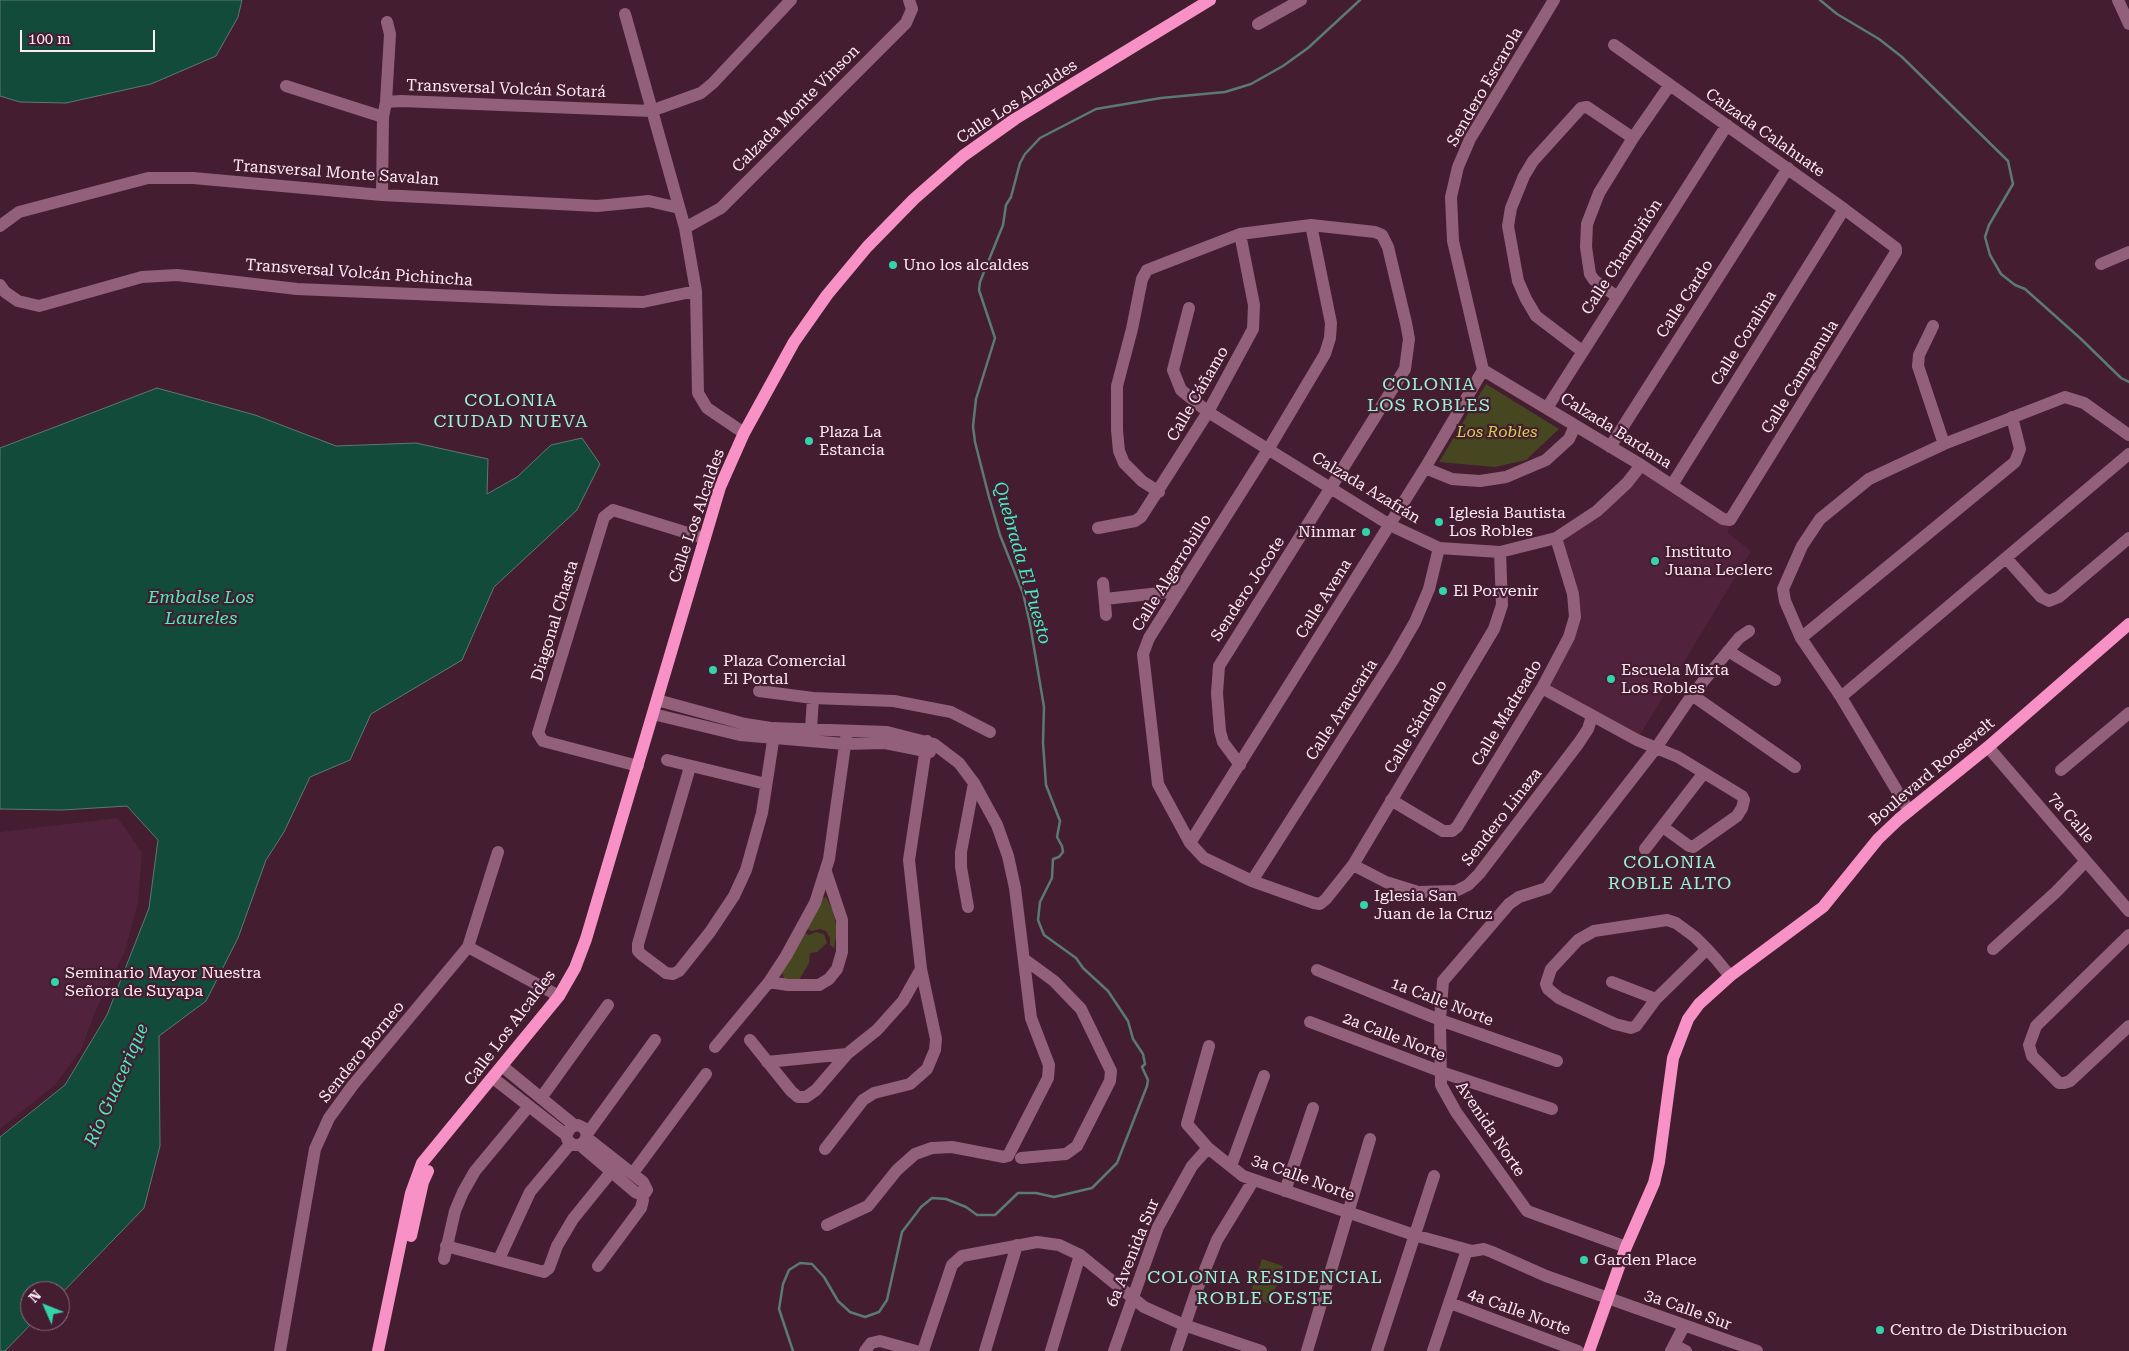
<!DOCTYPE html>
<meta charset="utf-8">
<style>
body{margin:0}
#map{position:relative;width:2129px;height:1351px;overflow:hidden;background:#441d31;font-family:"Roboto Serif",serif}
canvas{display:block}
.north{position:absolute;left:20px;top:1281px;width:50px;height:50px;box-sizing:border-box;background:#441d31;border:1px solid #8f6f7f;border-radius:50%;rotate:314deg;font-size:14px;font-weight:700;line-height:20px;text-align:center;color:#ffe9f3}
.north::after{content:'';display:block;margin:auto;width:18px;height:22px;background:#34d4a8;clip-path:polygon(50% 0,100% 100%,50% 72%,0 100%)}
.scale{position:absolute;left:20px;top:30px;width:135px;height:22px;box-sizing:border-box;border:2px solid #ffe9f3;border-top:0;padding-left:6px;font-size:15px;line-height:18px;white-space:nowrap;color:#ffe9f3;-webkit-text-stroke:4px #441d31;paint-order:stroke}
</style>
<div id="map">
<canvas width="2129" height="1351"></canvas>
<div class="north">N</div>
<div class="scale">100 m</div>
</div>
<script>
const ctx = document.querySelector('canvas').getContext('2d');
ctx.lineJoin = 'round';
function fill(path, color) {
  ctx.fillStyle = color;
  ctx.fill(path, 'evenodd');
}
function poly(rows) {
  const path = new Path2D();
  for (const r of rows) {
    path.moveTo(r[0], r[1]);
    for (let i = 2; i < r.length; i += 2) path.lineTo(r[i], r[i + 1]);
  }
  return path;
}
function trace(path, color, width, dash) {
  ctx.strokeStyle = color;
  ctx.lineWidth = width;
  ctx.lineCap = dash ? 'butt' : 'round';
  ctx.setLineDash(dash || []);
  ctx.stroke(path);
}
function write(font, color, halo, rows, align = 'center') {
  ctx.font = font + ' "Roboto Serif",serif';
  ctx.lineWidth = 4.5;
  ctx.setLineDash([]);
  ctx.textBaseline = 'middle';
  ctx.strokeStyle = halo;
  ctx.fillStyle = color;
  for (const [text, x, y, turn = 0] of rows) {
    ctx.save();
    ctx.translate(x, y);
    ctx.rotate((+turn || 0) * Math.PI / 180);
    ctx.textAlign = isNaN(turn) ? turn : align;
    if (halo) ctx.strokeText(text, 0, 0);
    ctx.fillText(text, 0, 0);
    ctx.restore();
  }
}
const built = poly([
 [1641,465,1730,520,1728,533,1751,551,1637,740,1542,688,1575,617,1556,534,1577,521],
 [118,818,142,853,138,903,125,951,95,1012,81,1050,55,1085,0,1129,0,832]
]);
const green = poly([
 [1486,384,1559,429,1526,460,1495,467,1439,462],
 [826,897,833,911,837,930,834,948,830,945,830,938,826,931,820,929,812,931,807,929,822,898],
 [816,932,824,934,827,943,817,952,810,953,809,963,799,980,784,979,782,972,805,933,809,935],
 [1262,1259,1283,1266,1270,1304,1249,1297]
]);
const water = poly([
 [0,0,242,0,238,17,216,56,151,84,66,103,20,102,0,96,0,0],
 [157,388,255,415,336,446,416,443,488,459,487,494,517,477,551,445,582,438,600,464,577,510,494,587,462,660,371,714,350,760,310,777,284,832,266,860,238,938,206,1001,159,1036,160,1146,144,1208,60,1295,60,1291,30,1291,30,1321,34,1321,5,1351,0,1351,0,1137,65,1085,107,1015,149,908,158,840,127,806,62,810,0,809,0,448,157,388]
]);
const stream = poly([
 [1820,0,1837,14,1879,39,1902,57,2008,161,2013,184,1989,225,1985,237,1990,255,2001,274,2015,285,2025,289,2080,338,2121,378,2129,382],
 [793,1351,779,1309,783,1284,789,1270,800,1263,812,1264,824,1277,838,1301,850,1312,865,1317,879,1312,887,1300,902,1232,921,1207,932,1198,946,1199,966,1207,977,1215,995,1215,1018,1193,1036,1193,1054,1197,1092,1188,1117,1163,1147,1086,1148,1080,1142,1067,1145,1064,1143,1054,1133,1039,1128,1021,1108,991,1083,968,1076,958,1044,935,1038,920,1040,902,1052,878,1053,859,1059,857,1063,852,1062,846,1057,837,1060,821,1046,785,1043,743,1044,707,1030,624,1023,593,1000,535,989,497,975,442,973,426,976,399,995,338,979,290,980,282,1003,225,1006,205,1011,197,1020,163,1025,154,1040,138,1096,109,1161,98,1225,92,1251,84,1283,66,1308,48,1360,0]
]);
const minor = poly([
 [2118,0,2129,24],
 [625,14,685,228,696,291,698,393,707,408,744,433],
 [1258,24,1301,0],
 [286,86,383,117,386,102,401,101,651,111,701,93,713,83,791,0],
 [386,102,390,34,387,22],
 [382,195,383,117],
 [1311,225,1331,323,1330,338,1325,354,1269,448,1149,638,1143,654,1158,784,1190,843,1204,858,1252,881,1314,903,1320,904,1326,899,1353,865,1494,629,1502,605,1500,552],
 [0,226,19,212,148,178,193,178,382,195,597,206,649,201,679,208],
 [685,228,721,208,906,23,912,9,909,0],
 [2101,264,2129,252],
 [0,285,5,292,18,301,39,306,142,277,177,275,297,289,555,300,643,302,696,291],
 [1616,296,1594,280,1590,274,1586,247,1587,224,1599,193,1633,138,1669,86],
 [1189,308,1173,370,1181,390,1208,412,1390,525,1439,548,1500,552,1556,538,1597,511,1627,483,1641,465],
 [1933,326,1919,355,1918,366,1944,444],
 [1582,351,1536,316,1526,299,1518,281,1508,226,1511,208,1524,176,1533,161,1581,108,1587,107,1633,138],
 [1483,370,1641,465,1723,519,1730,520,1896,252,1896,248,1844,209,1614,45],
 [1483,370,1453,241,1451,197,1458,167,1470,139,1554,0],
 [1547,408,1727,125],
 [1610,447,1788,168],
 [1425,468,1452,479,1465,480,1480,481,1506,477,1546,460,1569,439,1575,426],
 [1672,485,1844,209],
 [1159,492,1142,481,1124,463,1119,451,1117,430,1117,386,1132,329,1142,279,1147,270,1240,234,1311,225,1375,232,1382,235,1388,247,1406,323,1409,339,1405,369,1219,666,1217,693,1220,731,1223,742,1240,765],
 [1098,528,1135,521,1141,517,1208,412,1253,329,1254,305,1240,234],
 [2006,558,2041,597,2049,601,2059,597,2129,538],
 [1103,583,1106,615],
 [1105,599,1178,591],
 [1801,638,2015,462,2020,449,2012,417],
 [1728,651,1775,680],
 [1542,688,1637,740,1678,757,1742,796,1744,800,1742,808,1737,816,1693,847,1689,846,1663,827],
 [759,691,813,698,894,701,951,712,990,732],
 [1692,695,1795,767],
 [1841,697,2129,454],
 [657,700,745,724,771,728,887,732,934,744,959,763,974,783,997,825,1008,856,1015,888,1031,1018,1049,1065,1048,1078,1008,1156,1004,1157,952,1147,932,1148,915,1154,897,1170,868,1206,827,1225],
 [653,714,740,735,845,744,885,743,930,752],
 [811,729,813,698],
 [1988,747,2129,911],
 [667,760,766,784],
 [638,766,543,741,538,733,604,517,613,510,704,538],
 [690,767,638,944,638,951,642,955,666,973,673,974,679,971,710,932,734,896,746,870,762,813,775,728],
 [2061,770,2129,713],
 [1391,800,1443,831,1452,831,1457,827,1542,688,1569,637,1575,617,1573,594,1556,538],
 [1909,811,1841,697,1801,638,1785,601,1783,589,1802,546,1820,519,1869,479,1944,444,2065,397,2084,403,2129,435],
 [1190,843,1425,468,1483,370],
 [1645,849,1703,774],
 [1353,865,1386,882,1418,892,1456,891,1468,885,1479,874,1578,744,1588,729,1592,716],
 [1252,881,1393,660,1415,622,1429,589,1439,548],
 [968,907,961,867,961,852,974,783],
 [2129,935,2036,1026,2029,1045,2032,1056,2059,1083,2064,1083,2070,1081,2129,1026],
 [468,947,559,996],
 [1707,949,1656,999,1636,1026,1631,1028,1615,1024,1559,998,1548,989,1546,984,1551,969,1578,940,1594,931,1667,920,1676,923,1695,937,1707,949,1716,959,1730,976],
 [1993,949,2056,892,2086,861],
 [1317,970,1440,1020,1557,1061],
 [769,982,788,985,819,985,829,979,837,969,842,952,842,920,826,872],
 [1612,982,1656,999],
 [1310,1022,1450,1075,1552,1109],
 [750,1040,791,1091,798,1097,806,1097,816,1090,847,1054,877,1030,903,1001,921,969,909,860,927,741],
 [1209,1046,1187,1124,1208,1148,1243,1176,1414,1235,1472,1251,1484,1249,1492,1252,1546,1276,1757,1351],
 [715,1047,769,982,786,956,815,903,829,859,847,731],
 [767,1062,847,1054],
 [502,1066,574,1125],
 [493,1078,566,1135],
 [541,1098,608,1005],
 [587,1134,584,1128,578,1125,571,1127,566,1135,568,1141,573,1145,580,1145,585,1141,587,1134,655,1040],
 [580,1145,635,1192,642,1195,645,1193,647,1190,643,1182,587,1138],
 [825,1149,863,1100,874,1093,910,1084,927,1069,935,1050,936,1039,921,969],
 [1021,1158,1066,1154,1077,1146,1110,1081,1111,1071,1081,1009,1054,981,1024,959],
 [1231,1166,1264,1076],
 [633,1173,706,1074],
 [1285,1191,1313,1108],
 [446,1246,544,1272,549,1268,557,1246,573,1219,611,1172],
 [1626,1247,1527,1211,1456,1112,1441,1085,1440,1020,1443,981,1509,904,1519,897,1547,888,1656,748,1692,695,1739,638,1749,631],
 [444,1259,455,1211,463,1192,475,1171,529,1106],
 [499,1259,530,1192,571,1143],
 [598,1266,641,1208,643,1200,642,1195],
 [1450,1303,1578,1351],
 [1674,1345,1686,1351],
 [280,1351,315,1149,329,1118,353,1085,468,947,498,852],
 [865,1351,871,1343,880,1341,916,1351],
 [923,1351,952,1265,962,1256,1037,1242,1059,1245,1080,1255,1144,1307,1184,1325,1261,1351],
 [985,1351,1017,1245],
 [1051,1351,1080,1255],
 [1114,1351,1158,1227,1192,1166,1208,1148],
 [1176,1351,1196,1292,1217,1240,1253,1181],
 [1307,1351,1370,1139],
 [1377,1351,1434,1176],
 [1433,1351,1467,1250],
 [1671,1351,1684,1326]
]);
const major = poly([
 [411,1236,423,1182,428,1171],
 [378,1351,411,1193,422,1163,559,996,575,968,586,939,720,487,744,433,794,342,827,295,867,247,914,199,963,156,1015,119,1210,0],
 [1589,1351,1626,1247,1654,1183,1659,1162,1673,1058,1688,1019,1699,1004,1730,976,1823,907,1878,839,1899,819,1988,747,2129,624]
]);
const markers = [
 [893,265,5,"#34d4a8"],
 [809,441,5,"#34d4a8"],
 [1439,522,5,"#34d4a8"],
 [1366,532,5,"#34d4a8"],
 [1655,561,5,"#34d4a8"],
 [1443,591,5,"#34d4a8"],
 [713,670,5,"#34d4a8"],
 [1611,679,5,"#34d4a8"],
 [1364,905,5,"#34d4a8"],
 [55,982,5,"#34d4a8"],
 [1584,1260,5,"#34d4a8"],
 [1880,1330,5,"#34d4a8"]
];
const streetNames = [
 ["Sendero Escarola",1485,87,-60],
 ["Transversal Volcán Sotará",506,89,2],
 ["Calle Los Alcaldes",1017,102,-33],
 ["Calzada Monte Vinson",796,109,-45],
 ["Calzada Calahuate",1765,133,35],
 ["Transversal Monte Savalan",336,173,4],
 ["Calle Champiñón",1622,257,-57],
 ["Transversal Volcán Pichincha",359,273,4],
 ["Calle Cardo",1685,299,-57],
 ["Calle Coralina",1744,338,-58],
 ["Calle Campanula",1800,377,-58],
 ["Calle Cáñamo",1198,394,-60],
 ["Calzada Bardana",1616,431,32],
 ["Calzada Azafrán",1366,488,31],
 ["Calle Los Alcaldes",697,516,-71],
 ["Calle Algarrobillo",1172,573,-58],
 ["Sendero Jocote",1248,589,-57],
 ["Calle Avena",1324,599,-58],
 ["Diagonal Chasta",555,621,-73],
 ["Calle Araucaría",1342,710,-57],
 ["Calle Madreado",1507,713,-59],
 ["Calle Sándalo",1416,727,-59],
 ["Boulevard Roosevelt",1932,772,-40],
 ["Sendero Linaza",1502,817,-52],
 ["7a Calle",2071,818,49],
 ["1a Calle Norte",1442,1002,21],
 ["Calle Los Alcaldes",510,1028,-53],
 ["2a Calle Norte",1394,1037,21],
 ["Sendero Borneo",362,1052,-51],
 ["Avenida Norte",1490,1129,56],
 ["3a Calle Norte",1303,1178,20],
 ["6a Avenida Sur",1133,1253,-68],
 ["3a Calle Sur",1688,1310,20],
 ["4a Calle Norte",1519,1312,20]
];
const poiNames = [
 ["Uno los alcaldes",903,265],
 ["Plaza La",819,432],
 ["Estancia",819,450],
 ["Iglesia Bautista",1449,513],
 ["Los Robles",1449,531],
 ["Ninmar",1356,532,"right"],
 ["Instituto",1665,552],
 ["Juana Leclerc",1665,570],
 ["El Porvenir",1453,591],
 ["Plaza Comercial",723,661],
 ["El Portal",723,679],
 ["Escuela Mixta",1621,670],
 ["Los Robles",1621,688],
 ["Iglesia San",1374,896],
 ["Juan de la Cruz",1374,914],
 ["Seminario Mayor Nuestra",65,973],
 ["Señora de Suyapa",65,991],
 ["Garden Place",1594,1260],
 ["Centro de Distribucion",1890,1330]
];
const parkNames = [
 ["Los Robles",1497,432]
];
const neighbourhoodNames = [
 ["COLONIA",1429,385],
 ["LOS ROBLES",1429,406],
 ["COLONIA",511,401],
 ["CIUDAD NUEVA",511,422],
 ["COLONIA",1670,863],
 ["ROBLE ALTO",1670,884],
 ["COLONIA RESIDENCIAL",1265,1278],
 ["ROBLE OESTE",1265,1299]
];
const waterNames = [
 ["Quebrada El Puesto",1022,563,74],
 ["Embalse Los",201,598],
 ["Laureles",201,619],
 ["Río Guacerique",117,1085,-66]
];
fill(built, '#50223b');
fill(green, '#464620');
fill(water, '#134b3a');
trace(water, '#5a7a72', 1);
trace(stream, '#5a7a72', 2.5);
trace(minor, '#926179', 12);
trace(major, '#f892c6', 12);
for (const [x, y, r, color] of markers) {
  const dot = new Path2D();
  dot.arc(x, y, r, 0, 2 * Math.PI);
  ctx.fillStyle = color;
  ctx.fill(dot);
  trace(dot, '#441d31', 2);
}
write('16px', '#ffe9f3', '#441d31', streetNames);
write('16px', '#ffe9f3', '#441d31', poiNames, 'left');
write('italic 16px', '#d2d14b', '#441d31', parkNames);
ctx.letterSpacing = '1px';
write('18px', '#97f3d2', '#441d31', neighbourhoodNames);
ctx.letterSpacing = '0px';
write('italic 18px', '#44eebd', '#441d31', waterNames);
</script>
